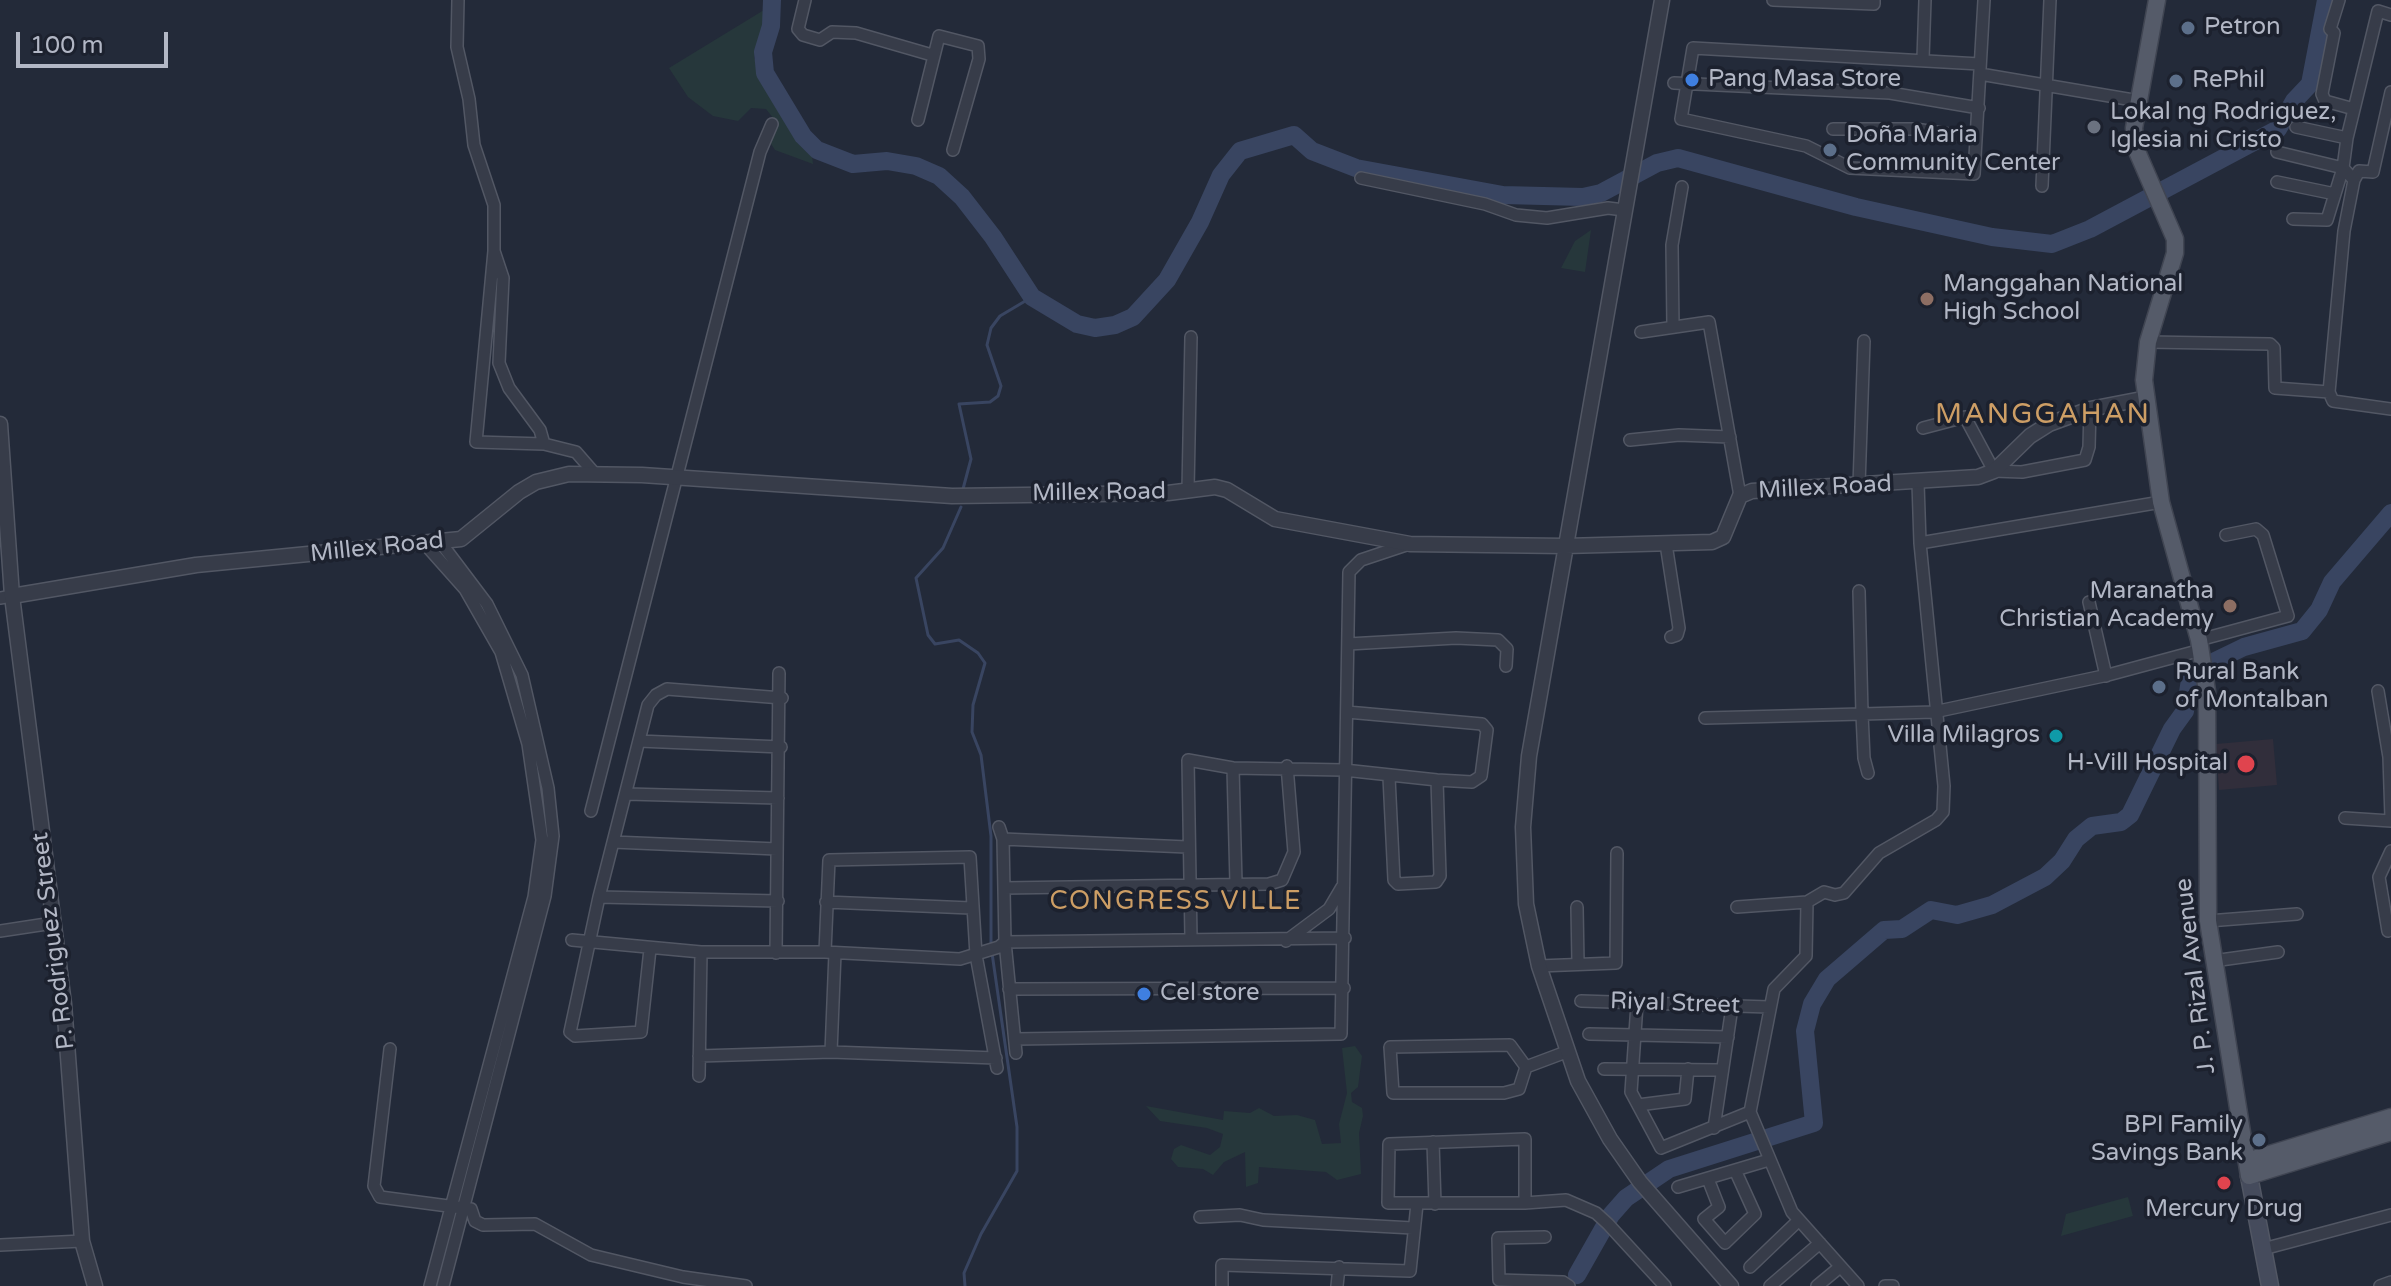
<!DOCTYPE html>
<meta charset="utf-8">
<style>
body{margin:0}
#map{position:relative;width:2391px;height:1286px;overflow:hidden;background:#232a39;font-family:"Varela Round",sans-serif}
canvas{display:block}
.scale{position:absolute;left:16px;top:32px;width:152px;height:36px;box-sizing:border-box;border:4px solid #b2b7c5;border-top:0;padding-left:10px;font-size:24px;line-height:28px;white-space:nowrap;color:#b2b7c5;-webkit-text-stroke:6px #1c212e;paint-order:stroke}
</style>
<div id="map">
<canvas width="2391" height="1286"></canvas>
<div class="scale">100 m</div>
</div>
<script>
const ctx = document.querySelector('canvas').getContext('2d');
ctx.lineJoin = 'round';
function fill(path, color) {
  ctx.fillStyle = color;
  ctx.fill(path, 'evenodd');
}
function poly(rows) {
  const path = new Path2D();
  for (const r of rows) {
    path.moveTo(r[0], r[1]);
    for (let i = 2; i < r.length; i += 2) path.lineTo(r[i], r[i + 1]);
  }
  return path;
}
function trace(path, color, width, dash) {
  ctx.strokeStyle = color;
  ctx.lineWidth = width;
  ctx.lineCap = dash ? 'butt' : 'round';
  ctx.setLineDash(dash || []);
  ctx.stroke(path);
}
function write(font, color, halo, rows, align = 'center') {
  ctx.font = font + ' "Varela Round",sans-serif';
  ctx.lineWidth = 7;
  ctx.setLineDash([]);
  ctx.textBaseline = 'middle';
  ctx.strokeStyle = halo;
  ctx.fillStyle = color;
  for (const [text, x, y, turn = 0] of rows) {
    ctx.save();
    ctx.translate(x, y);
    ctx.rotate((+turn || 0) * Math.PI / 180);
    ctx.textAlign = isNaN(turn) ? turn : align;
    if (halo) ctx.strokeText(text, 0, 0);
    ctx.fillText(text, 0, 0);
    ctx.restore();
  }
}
const medical = poly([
 [2273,739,2277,785,2219,790,2216,744]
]);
const green = poly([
 [764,10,766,18,754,58,801,144,812,155,813,164,775,150,766,136,777,123,766,109,751,108,738,121,713,116,688,97,669,68],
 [1591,230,1585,272,1561,268,1575,241],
 [1355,1046,1362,1056,1358,1087,1351,1093,1352,1102,1362,1108,1363,1116,1359,1133,1361,1174,1337,1180,1326,1172,1259,1167,1258,1183,1246,1187,1245,1152,1224,1162,1213,1175,1203,1169,1178,1167,1171,1159,1174,1149,1181,1145,1210,1155,1220,1147,1223,1134,1207,1128,1160,1121,1146,1106,1223,1120,1224,1111,1250,1113,1259,1108,1274,1116,1297,1115,1315,1120,1322,1144,1341,1143,1339,1124,1347,1093,1342,1048],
 [2128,1197,2133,1216,2061,1236,2066,1214]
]);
const stream = poly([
 [963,489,971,459,959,404,990,402,998,396,1001,386,987,345,991,328,1000,316,1032,297],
 [961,507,943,548,916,578,928,635,935,644,959,640,978,653,985,663,973,705,972,732,981,755,991,836,991,945],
 [965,1286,964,1273,981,1234,1017,1171,1017,1127,992,953]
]);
const river = poly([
 [772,0,771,26,763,52,765,73,803,136,817,150,853,164,887,161,916,166,939,176,962,197,993,237,1032,297,1077,324,1095,328,1115,325,1133,317,1167,280,1200,222,1221,175,1240,151,1294,135,1312,151,1356,168,1503,195,1583,197,1601,193,1657,163,1678,158,1856,207,1992,237,2052,244,2090,229,2278,129,2294,101,2310,84,2326,0],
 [2213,662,2244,647,2302,631,2319,610,2332,582,2391,513],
 [1577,1275,1611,1215,1626,1198,1669,1169,1814,1123,1805,1031,1812,1004,1827,979,1884,930,1902,929,1931,910,1957,915,1992,905,2045,877,2062,861,2076,839,2092,826,2121,822,2130,815,2172,729,2185,711,2190,680,2196,676]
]);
const minor = poly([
 [458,0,457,47,469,99,474,145,494,205,494,251,503,278,499,363,509,388,540,430,544,444,476,442,494,251],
 [805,0,798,29,803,35,820,40,832,32,856,33,932,55],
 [1773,0,1874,4,1874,0],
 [2339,0,2330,29,2334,33,2322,94,2325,101,2354,109],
 [2391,15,2378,11,2347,138,2343,168,2354,180,2344,231,2329,392,2333,401,2391,409],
 [1923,59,1925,0],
 [1980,64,1693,48,1681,119,1806,146,1850,168,1974,174,1984,0],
 [1980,74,2139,101],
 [1674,83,1890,93,1979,108],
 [918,120,939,36,978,46,979,59,953,150],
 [2296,127,2347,138],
 [1833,129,1915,129,1976,138],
 [2277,152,2343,168,2335,194,2277,182],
 [1361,178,1485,204,1516,215,1547,218,1608,208,1624,210],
 [2354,180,2359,171,2373,172,2391,92],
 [2042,186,2050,0],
 [2293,219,2327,220,2335,194],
 [1673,327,1672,245,1682,187],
 [1641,332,1709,322,1740,496],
 [2148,342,2270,344,2274,348,2275,388,2329,392],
 [1923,428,1965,417,1994,471,2022,472,2085,460,2089,447,2090,409],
 [1630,440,1679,435,1730,437],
 [544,444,576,452,596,475],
 [1859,485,1864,341],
 [1188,490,1191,337],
 [441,543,487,604,522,675,548,788,553,836,545,896,443,1286],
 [1920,543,2161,502],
 [425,544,465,589,501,652,528,744,542,840,534,897,430,1286],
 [1666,544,1679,628,1677,635,1671,637],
 [0,598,12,596],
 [2089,602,2106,676],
 [2199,640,2288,616,2263,535,2256,529,2226,535],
 [1348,644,1456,638,1498,640,1507,649,1506,666],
 [2378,691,2389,757,2391,818],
 [1705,718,1862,714,1859,591],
 [639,741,781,747],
 [1233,768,1236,883],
 [1868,773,1864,758,1862,714,1934,712,2108,675,2201,650],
 [1389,777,1394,880,1398,884,1436,882,1440,876,1437,780],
 [627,794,778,798],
 [591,811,760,152,772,124],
 [2345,818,2391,821],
 [999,827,1003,839,1005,942,1016,1053],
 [1003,839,1187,847],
 [613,842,777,849],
 [1004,888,1269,884,1282,880,1294,852,1287,766],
 [599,897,778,901],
 [826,902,971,908],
 [1577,907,1578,963],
 [1737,907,1807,902],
 [2208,921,2297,914],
 [0,931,53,923],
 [2388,931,2379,877,2391,851],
 [1191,938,1188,760,1233,768,1344,770,1437,780,1472,782,1481,776,1487,730,1482,724,1347,712],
 [572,940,701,952,825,952,960,959,999,947,1005,942,1345,938],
 [1286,941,1329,909,1342,887],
 [650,949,641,1032,575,1036,570,1032,599,897,648,705,656,695,667,689,782,698],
 [825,952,829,860,970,857,976,955,997,1068],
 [776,953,779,673],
 [2213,961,2278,952],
 [1539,966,1616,963,1617,853],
 [1009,989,1344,988],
 [1581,1001,1769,1007],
 [1637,1004,1631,1092,1661,1148,1750,1112],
 [1589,1034,1728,1037],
 [1016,1039,1341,1034,1349,572,1361,560,1409,544],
 [390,1049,374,1186,380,1197,471,1209,475,1221,483,1225,535,1224,591,1255,683,1277,746,1286],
 [831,1052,835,953],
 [699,1056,831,1052,996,1058],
 [1526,1067,1510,1045,1390,1047,1393,1093,1504,1093,1519,1089,1526,1067,1566,1052],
 [1604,1069,1722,1070],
 [699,1076,701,952],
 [1638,1105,1685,1099,1688,1069],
 [1750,1112,1774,989,1806,956,1807,902,1824,892,1835,895,1844,893,1879,853,1936,820,1943,812,1944,786,1920,543,1918,483],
 [1750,1112,1792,1212,1858,1286],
 [1714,1128,1732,1007],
 [1433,1142,1435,1204],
 [1708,1179,1719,1207,1704,1219,1725,1243,1755,1214,1735,1170],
 [1678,1187,1769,1160],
 [1525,1203,1525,1139,1389,1144,1388,1203,1525,1203,1566,1200,1596,1213,1608,1224,1665,1286],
 [1200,1217,1240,1215,1263,1220,1413,1228],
 [1545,1237,1498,1238,1499,1280,1563,1282,1569,1286],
 [0,1245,82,1241],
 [2263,1249,2391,1215],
 [1750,1267,1798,1221],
 [1222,1286,1222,1265,1410,1271,1417,1204],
 [1337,1286,1339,1267],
 [1770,1286,1820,1243],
 [1817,1286,1840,1267],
 [1885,1286,1893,1286],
 [2380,1286,2391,1282]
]);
const tertiary = poly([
 [1662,0,1529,756,1523,827,1526,904,1539,966,1578,1081,1610,1139,1640,1182,1731,1286],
 [0,424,12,596,64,1004,82,1241,95,1286],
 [12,596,196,565,461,539,519,492,536,482,569,474,642,475,952,496,1168,493,1215,487,1227,490,1275,519,1410,544,1565,546,1712,542,1723,537,1740,496,1752,491,1978,477,1994,471,2030,436,2049,424,2090,409,2147,398]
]);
const secondary = poly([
 [2249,1176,2270,1286]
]);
const primary = poly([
 [2157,0,2134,128,2136,149,2175,239,2175,253,2148,342,2144,380,2161,502,2199,640,2207,691,2208,921,2249,1176,2391,1132],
 [2247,1161,2391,1117]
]);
const markers = [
 [2188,28,8,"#5c6f8a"],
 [1692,80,8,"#3f7fe0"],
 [2176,81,8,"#5c6f8a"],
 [2094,127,8,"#6b7280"],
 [1830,150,8,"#5c6f8a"],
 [1927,299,8,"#8d6e63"],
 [2230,606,8,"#8d6e63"],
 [2159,687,8,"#5c6f8a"],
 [2056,736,8,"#0f9aa8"],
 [2246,764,10,"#e0444e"],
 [1144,994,8,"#3f7fe0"],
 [2259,1140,8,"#5c6f8a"],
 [2224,1183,8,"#e0444e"]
];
const poiNames = [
 ["Petron",2204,28],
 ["Pang Masa Store",1708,80],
 ["RePhil",2192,81],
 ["Lokal ng Rodriguez,",2110,113],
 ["Iglesia ni Cristo",2110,141],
 ["Doña Maria",1846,136],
 ["Community Center",1846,164],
 ["Manggahan National",1943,285],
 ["High School",1943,313],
 ["Maranatha",2214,592,"right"],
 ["Christian Academy",2214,620,"right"],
 ["Rural Bank",2175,673],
 ["of Montalban",2175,701],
 ["Villa Milagros",2040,736,"right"],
 ["H-Vill Hospital",2228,764,"right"],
 ["Cel store",1160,994],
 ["BPI Family",2243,1126,"right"],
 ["Savings Bank",2243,1154,"right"],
 ["Mercury Drug",2224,1210,"center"]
];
const streetNames = [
 ["Millex Road",1825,488,-3],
 ["Millex Road",1099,493,-1],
 ["Millex Road",377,548,-6],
 ["P. Rodriguez Street",54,941,-97],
 ["J. P. Rizal Avenue",2196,976,-97],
 ["Riyal Street",1675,1004,2]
];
const neighbourhoodNames = [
 ["CONGRESS VILLE",1176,902]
];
const quarterNames = [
 ["MANGGAHAN",2043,416]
];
fill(medical, '#312e3b');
fill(green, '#26373b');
trace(stream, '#394561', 3);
trace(river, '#394561', 18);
trace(minor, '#525764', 14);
trace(tertiary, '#525764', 17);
trace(secondary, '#525764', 19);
trace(primary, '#404552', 19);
trace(minor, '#373c49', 11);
trace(tertiary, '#373c49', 14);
trace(secondary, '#454b5c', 16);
trace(primary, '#555b69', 16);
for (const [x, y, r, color] of markers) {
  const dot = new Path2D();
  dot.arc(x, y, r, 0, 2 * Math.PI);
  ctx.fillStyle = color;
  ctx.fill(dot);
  trace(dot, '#1c212e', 3);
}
write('24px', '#b2b7c5', '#1c212e', poiNames, 'left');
write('24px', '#b2b7c5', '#1c212e', streetNames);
ctx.letterSpacing = '2px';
write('26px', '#cd9e65', '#1c212e', neighbourhoodNames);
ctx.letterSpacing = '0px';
ctx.letterSpacing = '2px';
write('28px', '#cd9e65', '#1c212e', quarterNames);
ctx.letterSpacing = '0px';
</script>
